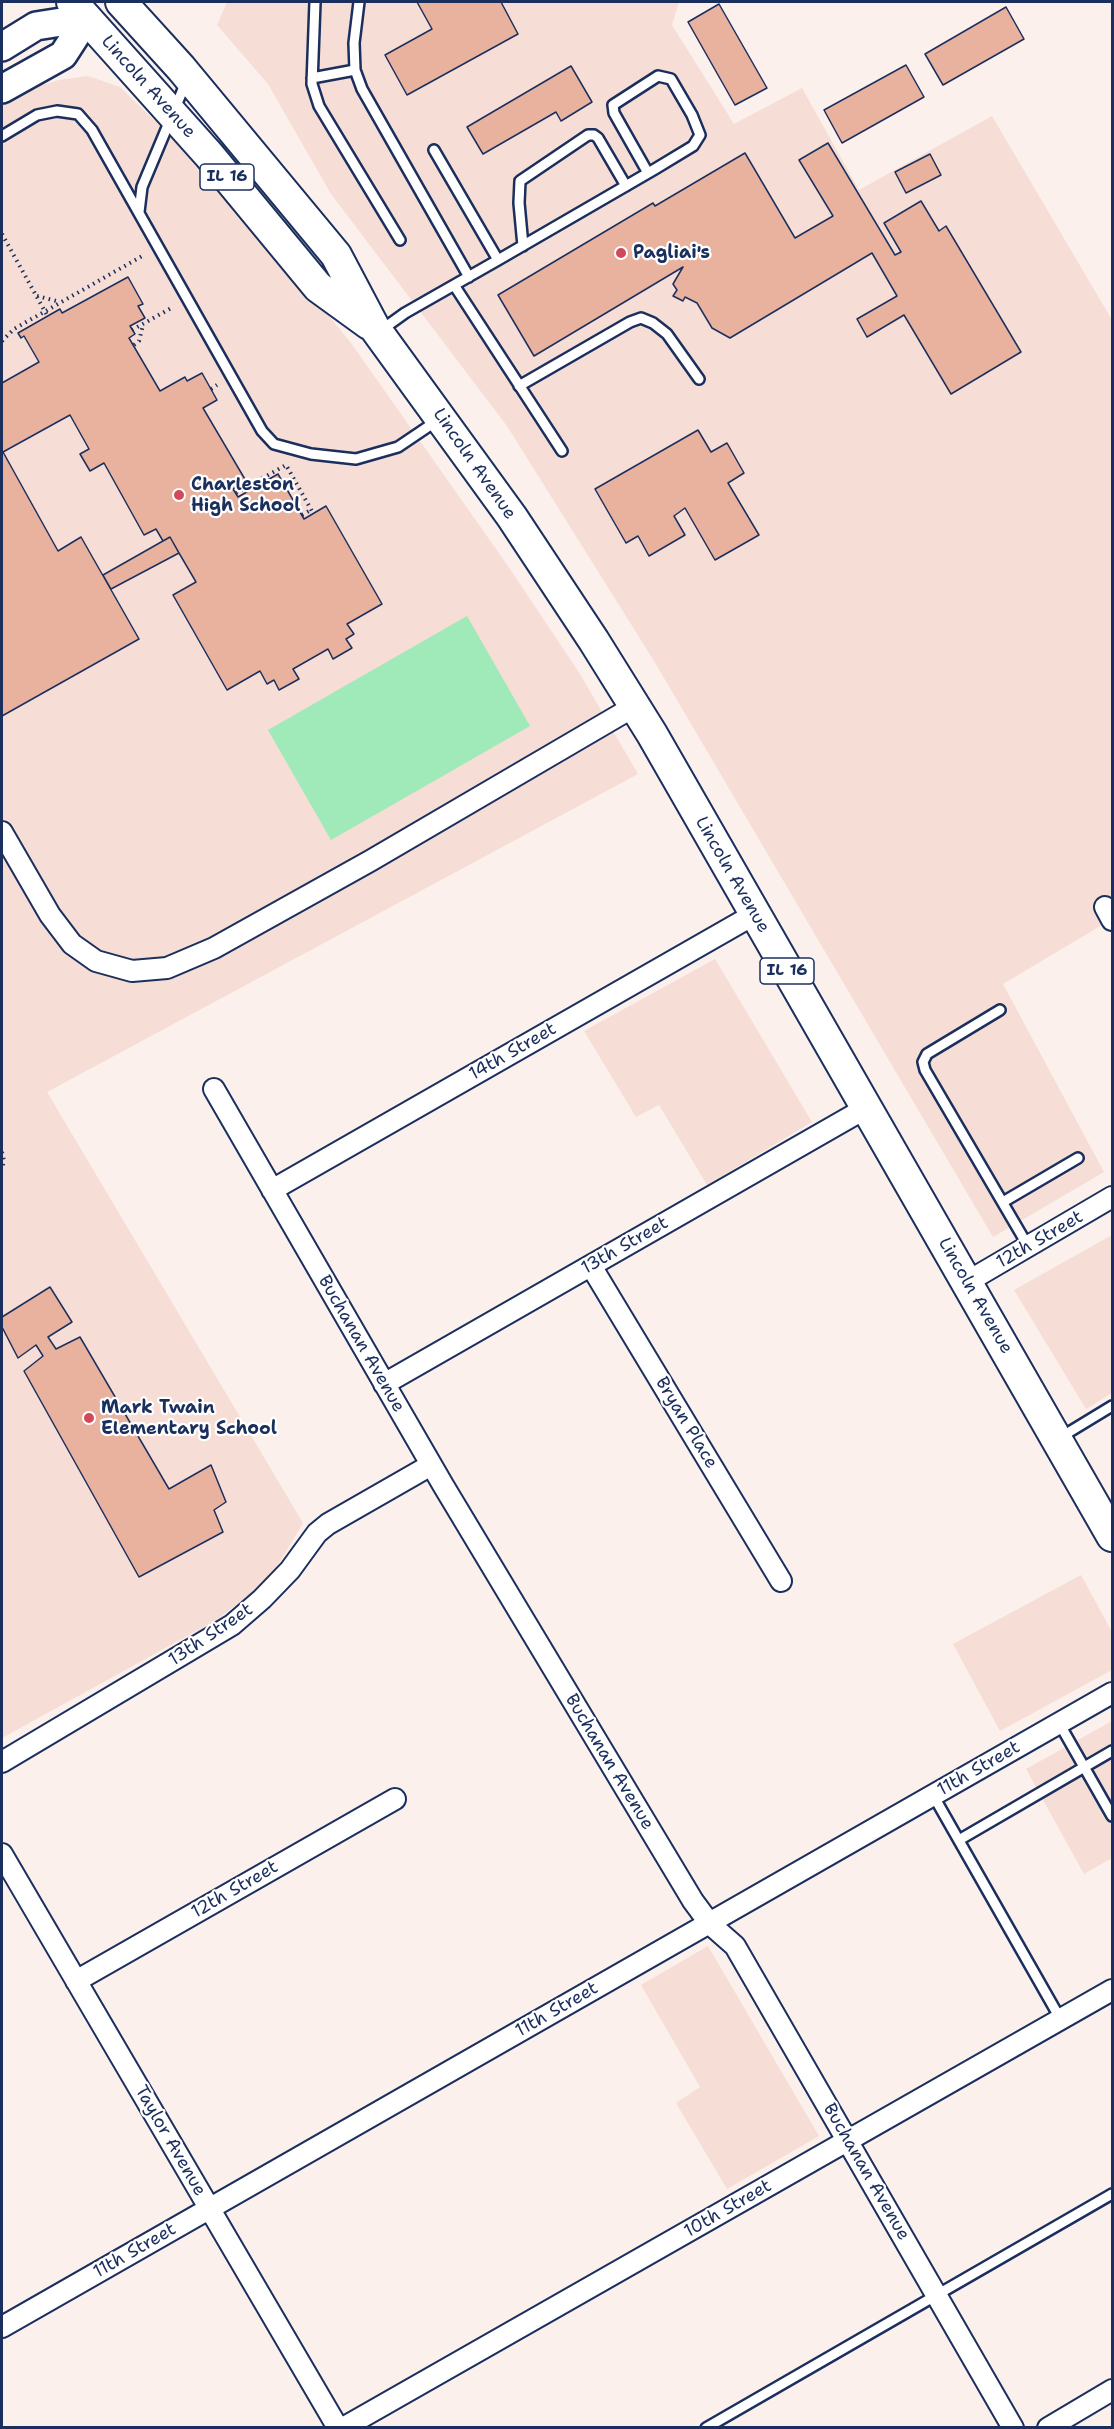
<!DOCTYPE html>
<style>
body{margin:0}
#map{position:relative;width:1114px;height:2429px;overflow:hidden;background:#fbf0ec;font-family:"Shantell Sans",sans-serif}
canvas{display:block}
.frame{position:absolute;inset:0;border:3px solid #1b2f5e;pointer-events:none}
</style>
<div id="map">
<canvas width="1114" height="2429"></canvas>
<div class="frame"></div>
</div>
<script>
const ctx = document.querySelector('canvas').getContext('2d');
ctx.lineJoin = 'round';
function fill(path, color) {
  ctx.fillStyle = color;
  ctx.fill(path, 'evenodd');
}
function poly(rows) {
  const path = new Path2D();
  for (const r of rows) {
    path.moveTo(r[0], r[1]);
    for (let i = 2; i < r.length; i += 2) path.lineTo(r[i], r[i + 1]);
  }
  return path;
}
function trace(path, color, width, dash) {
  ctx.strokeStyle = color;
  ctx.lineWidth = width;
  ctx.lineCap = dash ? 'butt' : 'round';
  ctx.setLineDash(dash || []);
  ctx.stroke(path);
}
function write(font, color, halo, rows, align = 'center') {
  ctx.font = font + ' "Shantell Sans",sans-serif';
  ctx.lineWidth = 4.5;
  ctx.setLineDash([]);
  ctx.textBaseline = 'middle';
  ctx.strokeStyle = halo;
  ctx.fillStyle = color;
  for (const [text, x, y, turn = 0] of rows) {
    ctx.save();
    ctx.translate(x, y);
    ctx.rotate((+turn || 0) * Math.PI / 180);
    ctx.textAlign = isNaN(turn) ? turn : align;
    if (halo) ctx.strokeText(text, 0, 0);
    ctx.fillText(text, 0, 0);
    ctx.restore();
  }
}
const built = poly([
 [227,2,679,2,672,25,734,124,802,88,859,190,992,116,1112,320,1112,919,1003,984,1104,1172,993,1237,654,661,507,426,331,194,268,84,217,25],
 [88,76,120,87,181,146,273,248,351,343,508,566,580,674,638,774,47,1092,303,1523,270,1578,218,1619,2,1738,2,106,32,88,59,80],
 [715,959,812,1122,707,1185,659,1105,636,1117,584,1031],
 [1112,1235,1112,1393,1086,1409,1014,1290],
 [1081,1575,1112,1632,1112,1670,1000,1731,953,1644],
 [1112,1721,1112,1858,1084,1874,1026,1769],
 [708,1946,819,2136,727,2189,676,2103,700,2087,641,1985]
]);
const green = poly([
 [467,616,530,726,331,840,268,730]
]);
const building = poly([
 [417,2,501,2,518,34,407,95,385,55,432,29,417,2],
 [719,4,767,88,735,105,688,22,719,4],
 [1006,7,1024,39,943,85,925,54,1006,7],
 [906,65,924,97,842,143,824,110,906,65],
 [571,66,592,102,561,121,556,112,483,154,467,127,571,66],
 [828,143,895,255,901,252,884,223,921,201,939,231,946,226,1021,352,951,394,904,315,867,337,857,319,897,296,872,253,730,338,712,328,697,303,685,297,683,301,673,296,677,290,673,284,683,267,534,356,498,295,653,203,655,206,745,153,795,238,833,216,799,160,828,143],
 [930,154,941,175,906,193,895,172,930,154],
 [128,277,143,304,138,306,145,318,130,326,135,334,129,338,160,391,185,377,187,381,202,373,217,400,203,408,246,481,233,489,238,497,278,474,304,519,326,506,382,604,347,624,354,634,346,639,352,648,333,659,328,649,293,669,299,679,279,690,274,680,267,684,260,671,227,690,173,595,196,582,179,553,170,537,163,541,156,529,144,535,104,463,90,471,80,454,89,449,70,415,3,452,58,551,81,537,139,639,2,716,2,383,39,362,24,336,21,338,18,333,60,309,62,313,128,277],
 [698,430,711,452,727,443,744,473,728,483,759,535,715,560,685,508,674,516,685,535,649,556,638,536,626,543,595,489,698,430],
 [170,537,179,553,111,589,103,575,170,537],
 [50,1287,72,1322,48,1337,56,1349,80,1337,169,1489,211,1465,226,1502,214,1510,223,1532,139,1577,24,1371,43,1356,36,1345,18,1358,2,1327,2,1317,50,1287]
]);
const path = poly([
 [2,234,48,317],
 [37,296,60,302],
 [132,330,173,307],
 [2,341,14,329,144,255],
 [134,345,139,341,143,325],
 [211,389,217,385],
 [236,493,286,465,313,513],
 [302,515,311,510],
 [2,1152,4,1161,2,1168]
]);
const lane = poly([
 [315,2,312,84,319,106,400,240],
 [359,2,354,43,355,70,362,89,469,277],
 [312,78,355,70],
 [2,136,37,115,57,111,78,114,92,130,262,431,274,444,311,454,356,459,398,447,438,420],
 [434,150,498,260],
 [139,212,142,187,186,82],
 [523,246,519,203,520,181,588,135,594,135,598,138,626,186],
 [454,285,562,451],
 [380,331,405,313,498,260,655,169,693,146,700,135,692,115,671,79,658,76,613,105,614,113,648,173],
 [519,386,630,322,641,318,653,323,667,334,699,379],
 [1000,1010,927,1054,923,1062,925,1070,1028,1246],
 [1003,1202,1078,1158],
 [1061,1437,1112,1406],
 [1059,1723,1112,1816],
 [933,1795,1061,2020],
 [959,1840,1112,1751],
 [706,2428,1112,2194]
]);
const street = poly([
 [2,832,50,915,72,944,96,961,132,971,167,968,214,948,370,861,635,706],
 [1105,907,1112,920],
 [214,1089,443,1485,693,1901,710,1924,735,1946,1013,2428],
 [272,1190,755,914],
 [591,1266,781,1581],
 [967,1282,1112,1197],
 [384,1384,866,1108],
 [2,1762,232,1625,262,1599,290,1570,317,1533,328,1524,431,1465],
 [2,1854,338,2428],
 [76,1981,395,1799],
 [2,2327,1112,1693],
 [343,2428,1112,1990],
 [1048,2428,1112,2390]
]);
const secondary = poly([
 [2,47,36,26,87,18],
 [2,89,63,55,87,18]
]);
const primary = poly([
 [72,2,209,155,318,287,369,324],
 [121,2,181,68,336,255,374,327,512,517,594,641,652,734,1112,1536]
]);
const markers = [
 [621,253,6,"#d1495b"],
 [179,495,6,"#d1495b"],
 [89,1418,6,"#d1495b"]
];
const shields = [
 [227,177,54],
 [787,971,54]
];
const shieldNames = [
 ["IL 16",227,177],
 ["IL 16",787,971]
];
const streetNames = [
 ["Lincoln Avenue",148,87,48],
 ["Lincoln Avenue",474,464,55],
 ["Lincoln Avenue",732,875,60],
 ["14th Street",513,1052,-30],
 ["12th Street",1040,1240,-30],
 ["13th Street",625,1246,-30],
 ["Lincoln Avenue",975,1296,60],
 ["Buchanan Avenue",361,1344,60],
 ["Bryan Place",686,1423,59],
 ["13th Street",211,1635,-34],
 ["Buchanan Avenue",609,1762,59],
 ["11th Street",979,1769,-30],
 ["12th Street",235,1890,-30],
 ["11th Street",557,2010,-30],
 ["Taylor Avenue",170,2141,60],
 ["Buchanan Avenue",866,2172,60],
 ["10th Street",728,2209,-30],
 ["11th Street",135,2251,-30]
];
const poiNames = [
 ["Pagliai's",633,253],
 ["Charleston",191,485],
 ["High School",191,506],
 ["Mark Twain",101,1408],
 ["Elementary School",101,1429]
];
fill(built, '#f6ddd5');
fill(green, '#a0e9b8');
fill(building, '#e9b29e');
trace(building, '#1b2f5e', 1.5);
trace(lane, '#1b2f5e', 14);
trace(street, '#1b2f5e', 24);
trace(secondary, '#1b2f5e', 32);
trace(primary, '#1b2f5e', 34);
trace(path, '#1b2f5e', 4, [1.5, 4.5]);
trace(lane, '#fff', 9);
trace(street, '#fff', 20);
trace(secondary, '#fff', 27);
trace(primary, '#fff', 30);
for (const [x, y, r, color] of markers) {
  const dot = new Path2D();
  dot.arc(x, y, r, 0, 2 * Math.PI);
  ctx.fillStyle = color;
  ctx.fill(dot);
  trace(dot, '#fff', 2);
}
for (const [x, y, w] of shields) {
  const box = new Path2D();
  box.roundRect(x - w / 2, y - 13, w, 26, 4.5);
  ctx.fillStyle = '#fff';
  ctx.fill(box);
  trace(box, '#1b2f5e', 1.5);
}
write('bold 16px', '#1b2f5e', null, shieldNames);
write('18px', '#1b2f5e', '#fff', streetNames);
write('bold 18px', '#1b2f5e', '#fff', poiNames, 'left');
</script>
